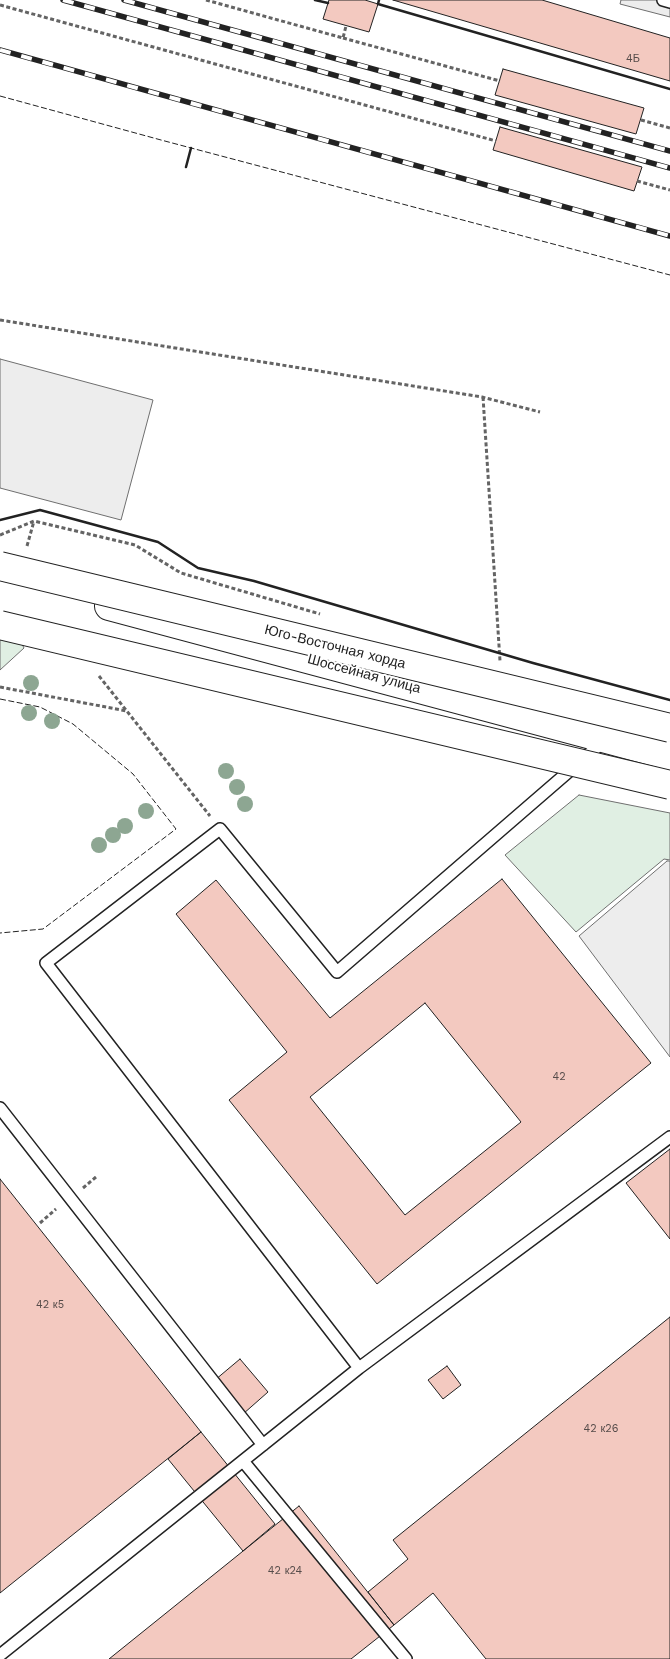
<!DOCTYPE html>
<meta charset="utf-8">
<style>
body{margin:0}
canvas{display:block;background:#fff}
</style>
<canvas width="670" height="1659"></canvas>
<script>
const ctx = document.querySelector('canvas').getContext('2d');
ctx.lineJoin = 'round';
function fill(path, color) {
  ctx.fillStyle = color;
  ctx.fill(path, 'evenodd');
}
function poly(rows) {
  const path = new Path2D();
  for (const r of rows) {
    path.moveTo(r[0], r[1]);
    for (let i = 2; i < r.length; i += 2) path.lineTo(r[i], r[i + 1]);
  }
  return path;
}
function trace(path, color, width, dash) {
  ctx.strokeStyle = color;
  ctx.lineWidth = width;
  ctx.lineCap = dash ? 'butt' : 'round';
  ctx.setLineDash(dash || []);
  ctx.stroke(path);
}
function write(font, color, halo, rows, align = 'center') {
  ctx.font = font + ' "Work Sans",sans-serif';
  ctx.lineWidth = 4;
  ctx.setLineDash([]);
  ctx.textBaseline = 'middle';
  ctx.strokeStyle = halo;
  ctx.fillStyle = color;
  for (const [text, x, y, turn = 0] of rows) {
    ctx.save();
    ctx.translate(x, y);
    ctx.rotate((+turn || 0) * Math.PI / 180);
    ctx.textAlign = isNaN(turn) ? turn : align;
    if (halo) ctx.strokeText(text, 0, 0);
    ctx.fillText(text, 0, 0);
    ctx.restore();
  }
}
const green = poly([
 [0,637,22,644,24,648,0,670,0,637],
 [579,795,670,813,670,860,664,859,576,932,505,855,579,795]
]);
const parking = poly([
 [621,0,670,0,670,17,620,4,621,0],
 [0,359,153,400,121,520,0,488,0,359],
 [667,861,670,861,670,1057,579,936,667,861]
]);
const building = poly([
 [329,0,365,0,378,4,369,32,323,19,329,0],
 [393,0,542,0,670,38,670,81,393,0],
 [503,69,644,108,636,134,495,95,503,69],
 [500,127,642,167,634,191,493,150,500,127],
 [502,879,651,1063,377,1284,229,1100,287,1052,176,914,216,880,330,1018,502,879],
 [425,1003,521,1122,405,1215,310,1097,425,1003],
 [670,1149,670,1239,626,1183,670,1149],
 [0,1179,201,1432,0,1593,0,1179],
 [670,1317,670,1659,486,1659,433,1593,394,1625,368,1592,408,1559,393,1540,670,1317],
 [240,1359,268,1392,243,1414,215,1380,240,1359],
 [447,1366,461,1385,443,1399,428,1380,447,1366],
 [201,1432,275,1524,243,1551,168,1459,201,1432],
 [299,1506,394,1625,351,1659,109,1659,299,1506]
]);
const path = poly([
 [206,0,343,38,346,26],
 [0,5,496,141],
 [343,38,500,81],
 [641,120,670,128],
 [637,181,670,190],
 [0,320,482,397,540,412],
 [483,397,500,661],
 [0,535,34,521,135,545,181,573,320,614],
 [27,546,34,521],
 [99,676,210,816],
 [0,687,127,711],
 [83,1188,96,1177],
 [40,1223,56,1209]
]);
const lane = poly([
 [663,0,670,2],
 [0,1108,263,1445],
 [359,1368,46,963,220,829,337,972,604,741],
 [243,1461,406,1659],
 [0,1655,359,1368,670,1137]
]);
const secondary = poly([
 [109,606,670,756]
]);
const rail = poly([
 [63,0,670,168],
 [124,0,670,151],
 [0,50,670,236]
]);
const primaryBridge = poly([
 [0,566,670,728],
 [0,625,670,785]
]);
const fence = poly([
 [0,96,161,140,670,275],
 [0,699,40,707,73,724,133,774,176,829,43,929,0,933]
]);
const wall = poly([
 [315,0,328,3],
 [379,0,378,4,670,89],
 [186,167,191,148],
 [0,520,40,510,158,542,198,568,254,581,533,663,670,700]
]);
const trees = [
 [31,683],
 [29,713],
 [52,721],
 [226,771],
 [237,787],
 [245,804],
 [146,811],
 [125,826],
 [113,835],
 [99,845]
];
const numberNames = [
 ["4Б",633,59],
 ["42",559,1077],
 ["42 к5",50,1305],
 ["42 к26",601,1429],
 ["42 к24",285,1571]
];
const streetNames = [
 ["Юго-Восточная хорда",335,647,14],
 ["Шоссейная улица",364,674,15]
];
fill(green, '#e0efe3');
trace(green, '#6f6f6f', 1);
fill(parking, '#ededed');
trace(parking, '#6f6f6f', 1);
fill(building, '#f3c9c0');
trace(building, '#222', 1);
trace(lane, '#222', 14);
trace(secondary, '#222', 30);
trace(path, '#646464', 3, [4, 2.5]);
trace(lane, '#fff', 11);
trace(secondary, '#fff', 28);
trace(rail, '#222', 5.5);
trace(rail, '#fff', 4, [11]);
trace(primaryBridge, '#222', 30, []);
trace(primaryBridge, '#fff', 28);
trace(fence, '#222', 1, [6, 2.5]);
trace(wall, '#222', 2.5);
ctx.fillStyle = '#8da692';
for (const [x, y] of trees) {
  ctx.beginPath();
  ctx.arc(x, y, 8, 0, 2 * Math.PI);
  ctx.fill();
}
write('11px', '#564c4a', null, numberNames);
write('14px', '#222', '#fff', streetNames);
</script>
